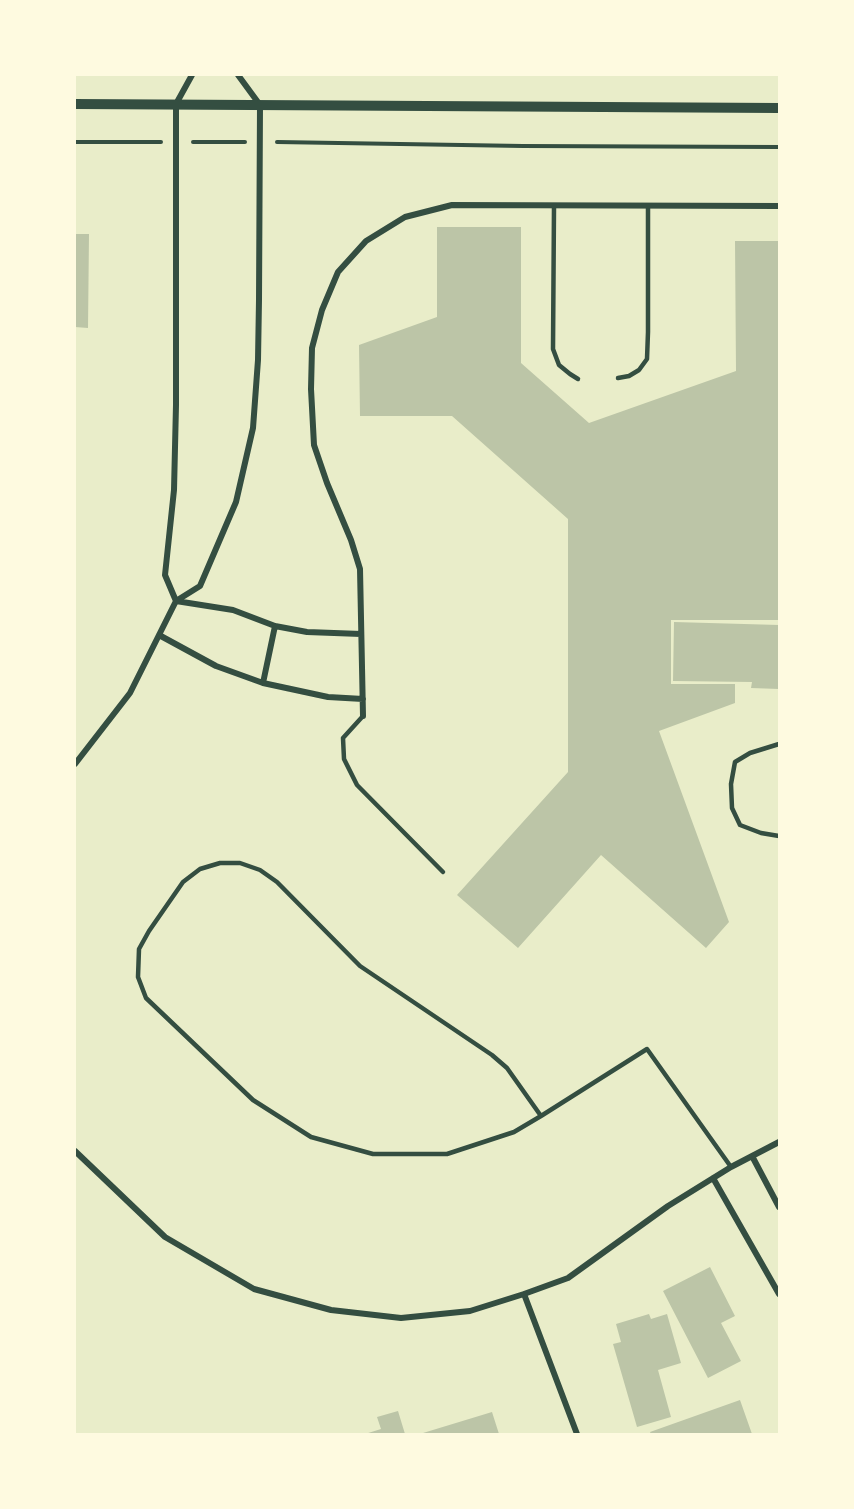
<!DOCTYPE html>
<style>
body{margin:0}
#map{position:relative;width:854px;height:1509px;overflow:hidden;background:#e9edc9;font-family:"DM Sans",sans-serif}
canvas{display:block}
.frame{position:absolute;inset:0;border:76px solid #fefae0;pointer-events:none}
</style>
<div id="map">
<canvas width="854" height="1509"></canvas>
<div class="frame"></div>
</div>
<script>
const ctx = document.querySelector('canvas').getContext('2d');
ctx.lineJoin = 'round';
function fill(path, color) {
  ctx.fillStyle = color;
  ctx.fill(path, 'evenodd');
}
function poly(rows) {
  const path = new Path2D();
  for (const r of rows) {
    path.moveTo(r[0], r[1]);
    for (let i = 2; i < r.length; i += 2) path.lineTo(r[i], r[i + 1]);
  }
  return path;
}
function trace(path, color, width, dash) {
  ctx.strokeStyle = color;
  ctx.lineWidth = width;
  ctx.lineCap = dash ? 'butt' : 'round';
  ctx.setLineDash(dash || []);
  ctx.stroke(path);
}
const building = poly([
 [437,227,521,227,521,363,589,423,736,371,735,241,779,241,779,620,671,620,671,684,735,684,735,703,659,731,729,922,706,948,601,855,518,948,457,895,568,772,568,519,452,416,360,416,359,345,437,317],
 [75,234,89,234,88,328,75,327],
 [674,622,779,625,779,689,751,688,752,682,673,681],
 [710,1267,735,1316,721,1323,741,1361,708,1378,663,1291],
 [649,1314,651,1319,667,1314,681,1363,658,1370,671,1417,637,1427,613,1344,621,1342,616,1324],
 [740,1400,752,1434,651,1434,650,1432],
 [398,1411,405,1434,365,1434,381,1429,377,1417],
 [492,1412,499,1434,423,1434,423,1433]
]);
const path = poly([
 [75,142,161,142],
 [193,142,245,142],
 [277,142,523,146,779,147]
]);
const service = poly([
 [554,206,553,349,559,365,570,374,578,379],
 [618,378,629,376,639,370,647,359,648,332,648,206],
 [363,716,343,738,344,759,357,785,443,872],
 [779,744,750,753,735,762,731,784,732,808,740,825,761,833,779,836],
 [541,1116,507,1068,492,1055,360,966,277,882,260,870,240,863,220,863,200,869,183,882,149,931,139,949,138,977,146,998,253,1100,311,1137,373,1154,447,1154,514,1132,541,1116,647,1049,731,1167]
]);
const minor = poly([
 [176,601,165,575,174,490,176,405,176,104,192,75],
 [176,601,233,610,275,626,307,632,361,634],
 [159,635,216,666,263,683,328,697,363,699],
 [263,683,275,626],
 [363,716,360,569,351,540,327,483,314,445,311,389,312,348,322,310,338,272,366,241,405,217,452,205,779,206],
 [75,764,130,693,176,601,200,586,236,502,253,428,258,360,259,300,260,105,238,75],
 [75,1151,165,1237,254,1289,331,1310,401,1318,470,1311,524,1294,568,1278,668,1206,731,1167,779,1142],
 [752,1156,779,1207],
 [713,1178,779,1294],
 [524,1294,577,1434]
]);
const tertiary = poly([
 [75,104,779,108]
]);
fill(building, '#bcc5a7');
trace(path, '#344e41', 4);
trace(service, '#344e41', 4.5);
trace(minor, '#344e41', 6);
trace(tertiary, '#344e41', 10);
</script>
